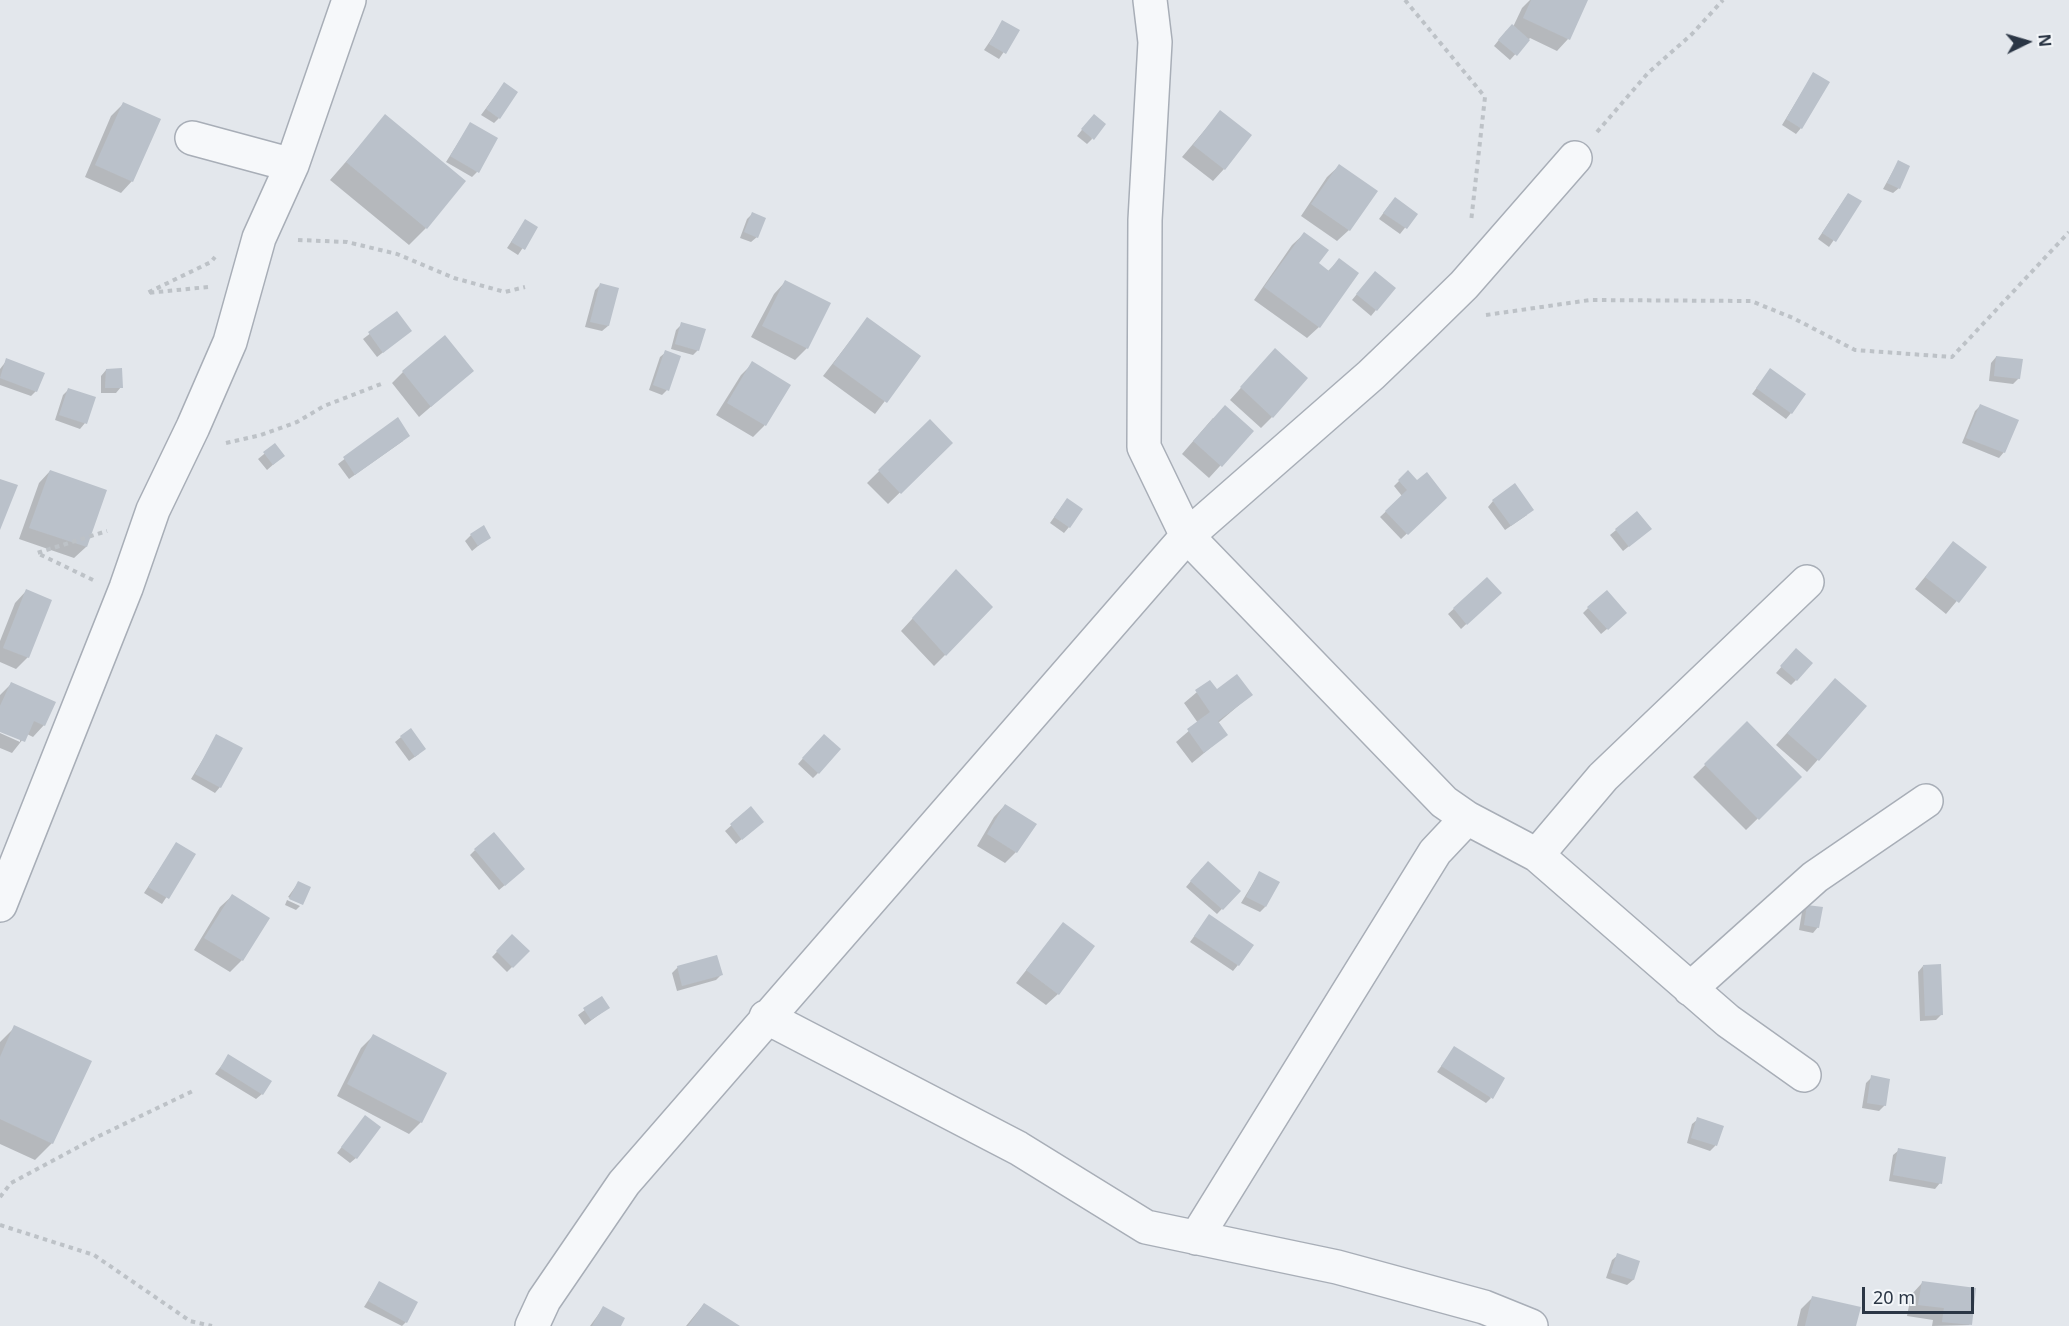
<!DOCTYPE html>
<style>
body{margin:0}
#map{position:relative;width:2069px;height:1326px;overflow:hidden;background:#e3e7ec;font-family:"Noto Sans",sans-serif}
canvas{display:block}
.north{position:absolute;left:1997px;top:12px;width:60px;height:60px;-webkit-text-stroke:4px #f3f6f9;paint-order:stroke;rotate:85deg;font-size:16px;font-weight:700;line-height:24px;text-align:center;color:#2b3645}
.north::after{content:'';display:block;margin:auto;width:21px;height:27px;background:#2b3645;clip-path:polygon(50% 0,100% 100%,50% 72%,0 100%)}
.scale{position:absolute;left:1862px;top:1287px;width:112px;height:27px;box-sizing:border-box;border:3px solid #2b3645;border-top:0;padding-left:8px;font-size:18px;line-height:21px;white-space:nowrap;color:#2b3645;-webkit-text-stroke:4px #f3f6f9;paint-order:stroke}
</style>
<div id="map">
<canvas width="2069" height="1326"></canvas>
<div class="north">N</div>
<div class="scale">20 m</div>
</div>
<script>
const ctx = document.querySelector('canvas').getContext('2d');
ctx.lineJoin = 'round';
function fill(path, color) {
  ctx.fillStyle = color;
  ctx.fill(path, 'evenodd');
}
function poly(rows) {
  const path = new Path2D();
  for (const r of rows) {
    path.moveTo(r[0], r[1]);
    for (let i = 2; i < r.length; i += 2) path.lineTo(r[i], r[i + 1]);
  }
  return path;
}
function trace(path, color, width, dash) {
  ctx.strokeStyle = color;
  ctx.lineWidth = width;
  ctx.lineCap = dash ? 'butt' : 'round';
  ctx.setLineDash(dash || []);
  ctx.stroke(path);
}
const shadow = poly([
 [1530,0,1586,0,1568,39,1557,51,1530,38,1510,60,1494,46,1506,31,1513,27,1522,8],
 [1003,22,1018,31,999,59,984,50],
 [1813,74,1801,128,1796,134,1782,125],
 [504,84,499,118,494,123,481,115],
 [123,104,132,181,121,193,85,177,111,116],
 [1220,112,1224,169,1213,181,1182,157],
 [385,117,426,228,409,245,330,180],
 [1089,121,1092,139,1087,144,1077,136],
 [470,124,477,172,472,177,446,162],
 [1898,162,1899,188,1893,193,1883,189],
 [1339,166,1349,230,1337,241,1301,216,1327,177],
 [1848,194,1860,202,1829,247,1818,239],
 [1390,204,1416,214,1400,234,1379,219],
 [752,214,757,237,751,242,740,238,747,219],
 [525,221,536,228,518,255,507,248],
 [1304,234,1317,264,1328,271,1339,260,1319,327,1307,338,1254,300,1292,245],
 [1370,278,1394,288,1371,316,1352,300],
 [785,282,829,304,807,348,795,360,751,337,774,294],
 [600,285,608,326,602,331,585,327,595,290],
 [397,313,404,336,377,357,363,339],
 [867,319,919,356,875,414,823,376],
 [682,324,698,350,693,355,671,349,676,330],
 [666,352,667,390,662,395,649,390,660,357],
 [1996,357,2019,378,2013,384,1989,381,1991,363],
 [7,360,36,391,31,396,0,385,0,369],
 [1264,362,1272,417,1261,428,1230,400],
 [753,363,789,386,764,426,753,437,716,415,741,375],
 [106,370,121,387,116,393,101,393,101,376],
 [1770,370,1791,413,1786,419,1752,394],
 [472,371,419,417,392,383,403,372],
 [68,390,85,423,80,429,55,420,63,395],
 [1980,406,2004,452,1999,458,1962,443,1975,411],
 [1213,418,1252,431,1209,478,1182,454],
 [397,419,403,441,349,479,338,464],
 [930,421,951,443,888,504,867,483],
 [275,445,283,456,267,470,258,459],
 [50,471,105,491,86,547,74,558,19,539,39,483],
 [1408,472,1417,482,1445,498,1401,539,1380,517,1402,496,1394,486],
 [1493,501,1527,515,1505,530,1488,507],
 [1062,506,1069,527,1064,533,1050,523],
 [1616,530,1644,534,1623,551,1610,535],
 [471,535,489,537,472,551,465,541],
 [1953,543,1985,567,1946,614,1915,589],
 [1487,579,1494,598,1461,629,1448,614],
 [945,583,945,655,934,666,901,631],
 [26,591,28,657,16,669,0,662,0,641,15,603],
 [1588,608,1620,618,1601,634,1583,613],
 [1791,656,1796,680,1791,685,1776,673],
 [1835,680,1865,706,1807,772,1776,745],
 [1209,682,1217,691,1251,695,1218,723,1226,735,1192,763,1176,742,1198,723,1184,703],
 [11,684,44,725,33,737,27,734,12,753,0,748,0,733,20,742,20,739,0,730,0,695],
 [1747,724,1800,777,1746,830,1693,777],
 [217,736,220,787,215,793,191,779],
 [401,737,419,754,409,761,395,742],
 [818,741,818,773,813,778,798,764],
 [1005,805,1016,852,1005,863,977,846,994,817],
 [751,808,756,827,736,844,725,831],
 [176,844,194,855,162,904,144,893],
 [475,850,517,875,499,890,470,855],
 [1202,868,1239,891,1217,914,1186,887],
 [1259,873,1265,907,1260,912,1241,903],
 [298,883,309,888,302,904,288,897],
 [232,896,268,918,242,960,230,972,194,950,220,907],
 [287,900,300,906,296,910,285,905],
 [1807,907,1818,927,1813,933,1799,930,1802,912],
 [1209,916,1238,965,1233,971,1190,942],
 [1063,924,1058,994,1046,1005,1016,983],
 [512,936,528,951,507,972,492,957],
 [1923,966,1941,1015,1936,1020,1920,1021,1918,972],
 [678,967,721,975,716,980,677,991,672,973],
 [601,998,608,1008,585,1025,578,1015],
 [15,1027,52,1143,35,1160,0,1144,0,1042],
 [373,1036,421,1122,409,1134,337,1096,361,1048],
 [1455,1047,1491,1098,1486,1103,1437,1072],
 [229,1056,262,1094,256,1099,215,1074],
 [1872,1077,1885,1105,1879,1111,1862,1108,1866,1083],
 [365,1117,356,1158,350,1163,337,1153],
 [1698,1119,1722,1127,1715,1146,1710,1151,1687,1143,1692,1124],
 [1899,1150,1940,1183,1935,1189,1889,1181,1893,1155],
 [1618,1255,1638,1262,1633,1280,1627,1285,1606,1278,1612,1260],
 [379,1283,406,1322,402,1326,364,1307],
 [1922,1283,1970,1325,1932,1326,1933,1320,1907,1316,1911,1295],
 [1813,1297,1855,1326,1797,1326,1801,1309],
 [704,1304,737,1326,686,1326],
 [603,1308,619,1326,590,1326]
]);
const building = poly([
 [1531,0,1588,0,1570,40,1523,18],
 [1002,20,1020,30,1006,54,989,44],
 [1512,24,1530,40,1517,56,1498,40],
 [1813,72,1830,82,1802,129,1786,119],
 [504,82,518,92,500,119,486,109],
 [123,102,161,119,133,182,95,165],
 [1220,110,1252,135,1225,170,1193,145],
 [385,114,466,181,427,229,346,162],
 [1094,114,1106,124,1094,140,1081,129],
 [470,122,498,138,479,173,450,156],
 [1898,160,1910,166,1900,189,1887,183],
 [1339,164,1378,191,1350,231,1311,204],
 [1848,193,1862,201,1836,242,1822,233],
 [1395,197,1418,214,1407,229,1383,213],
 [752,212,766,218,758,238,744,232],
 [525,219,538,227,525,250,511,242],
 [1304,232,1329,250,1319,263,1329,271,1339,258,1359,273,1320,328,1264,287],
 [1375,271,1396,288,1377,311,1356,294],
 [785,280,831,303,808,349,762,326],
 [600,283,619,288,609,326,590,322],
 [397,311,412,331,383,353,368,332],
 [867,317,921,356,887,403,833,364],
 [681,322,706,329,699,351,675,344],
 [445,335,474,371,431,407,402,371],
 [1275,348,1308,378,1273,418,1240,387],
 [665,350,681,356,669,391,653,385],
 [1996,356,2023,359,2020,379,1994,376],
 [6,358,45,373,37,392,0,378],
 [752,361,791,385,766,426,727,403],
 [122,368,123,388,105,388,106,369],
 [1770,368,1806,394,1792,414,1756,388],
 [68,388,96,397,87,424,59,415],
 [1980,404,2019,420,2005,453,1966,438],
 [1225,405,1254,431,1222,467,1193,441],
 [398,417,410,436,355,475,343,457],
 [930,419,953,443,901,494,878,470],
 [275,443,285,456,273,465,263,452],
 [50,470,107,490,87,547,29,528],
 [1408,470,1417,480,1427,472,1447,498,1408,535,1385,511,1407,490,1398,480],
 [0,479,18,485,0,530],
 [1515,483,1534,510,1511,526,1492,500],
 [1067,498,1083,509,1070,528,1054,517],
 [1637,511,1652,529,1629,547,1615,529],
 [484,525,491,538,478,546,470,534],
 [1953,541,1987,567,1959,603,1925,577],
 [956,569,993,607,946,656,912,618],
 [1487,577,1502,593,1467,625,1453,608],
 [26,589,52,600,29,658,3,648],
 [1607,590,1627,613,1608,630,1587,607],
 [1796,648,1813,663,1797,681,1780,666],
 [1237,674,1253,695,1218,721,1228,735,1204,753,1187,729,1210,712,1195,690,1210,680,1217,689],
 [1835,678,1867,706,1819,761,1787,733],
 [11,682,56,702,45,726,34,721,25,742,0,732,0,706],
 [1747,721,1802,777,1759,820,1704,764],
 [411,728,426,749,415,757,400,736],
 [216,734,243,748,221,788,195,774],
 [824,734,841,749,819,774,802,758],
 [1005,804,1037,824,1017,853,987,834],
 [751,806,764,822,742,840,730,824],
 [494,832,525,869,505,886,474,849],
 [176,842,196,854,169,899,148,887],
 [1208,861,1241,891,1223,910,1190,881],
 [1259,871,1280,882,1266,907,1246,897],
 [298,881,311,887,303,905,289,899],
 [232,894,270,918,243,961,204,938],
 [1807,905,1823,907,1819,928,1804,925],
 [1209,914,1254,945,1239,966,1194,936],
 [1063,922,1095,946,1059,995,1026,970],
 [512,934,530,951,513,968,496,951],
 [717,955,723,975,682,986,677,966],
 [1941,964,1943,1015,1925,1016,1923,965],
 [602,996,610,1008,591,1020,583,1008],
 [14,1025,92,1061,53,1144,0,1119,0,1057],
 [373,1034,447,1073,422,1123,347,1084],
 [1454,1046,1505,1078,1493,1099,1441,1066],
 [228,1054,272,1081,263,1095,220,1068],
 [1871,1075,1890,1079,1886,1106,1867,1103],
 [365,1115,381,1127,357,1159,341,1147],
 [1697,1117,1724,1126,1717,1146,1691,1138],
 [1898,1148,1946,1157,1942,1184,1893,1175],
 [1617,1253,1640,1261,1634,1280,1611,1273],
 [379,1281,418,1302,407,1323,368,1301],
 [1922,1281,1976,1288,1972,1325,1942,1322,1944,1308,1918,1305],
 [1812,1296,1861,1307,1856,1326,1805,1326],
 [704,1303,740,1326,688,1326],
 [603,1306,625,1318,621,1326,592,1326]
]);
const path = poly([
 [1405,0,1485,97,1471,222],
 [1597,132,1648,73,1692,34,1723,0],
 [298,240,347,242,397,254,454,278,505,292,525,287],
 [208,287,147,293,211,262,215,257],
 [1486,315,1590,300,1751,301,1793,318,1855,350,1952,357,2069,232],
 [226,443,261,435,297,422,324,406,381,384],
 [93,580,37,553,107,531],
 [0,1197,11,1183,97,1137,195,1090],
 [0,1225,94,1255,190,1321,212,1326]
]);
const minor = poly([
 [1150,0,1155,42,1145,220,1144,447,1187,536,1444,802,1467,818,1435,852,1196,1238],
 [192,138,292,165],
 [1467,818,1537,855,1728,1021,1804,1075],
 [1537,855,1603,777,1807,582],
 [0,905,126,588,153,510,193,427,230,342,259,238,292,165,349,0],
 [1690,989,1815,877,1926,801],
 [766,1017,1018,1148,1146,1227,1337,1267,1484,1307,1531,1326],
 [532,1326,544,1300,624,1183,1187,536,1371,375,1420,328,1464,285,1575,158]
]);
fill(shadow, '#0003');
fill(building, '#bac1ca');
trace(minor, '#a8aeb7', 36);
trace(path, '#bdc2c7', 4, [4.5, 4.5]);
trace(minor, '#f6f8fa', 33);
</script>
